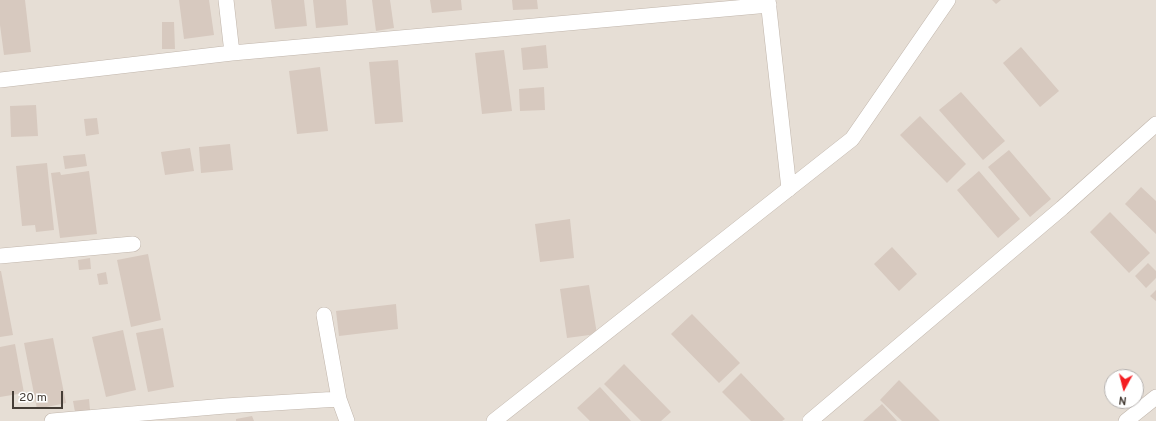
<!DOCTYPE html>
<style>
body{margin:0}
#map{position:relative;width:1156px;height:421px;overflow:hidden;background:#f3ede6;font-family:Overpass,sans-serif}
canvas{display:block}
.north{position:absolute;left:1104px;top:369px;width:40px;height:40px;box-sizing:border-box;background:#fff;border:1px solid #b5b1af;border-radius:50%;rotate:187deg;font-size:11px;font-weight:700;line-height:16px;text-align:center;color:#453d36}
.north::after{content:'';display:block;margin:auto;width:14px;height:18px;background:#f41d21;clip-path:polygon(50% 0,100% 100%,50% 72%,0 100%)}
.scale{position:absolute;left:12px;top:391px;width:51px;height:18px;box-sizing:border-box;border:2px solid #453d36;border-top:0;padding-left:5px;font-size:12px;line-height:14px;white-space:nowrap;color:#453d36;-webkit-text-stroke:3px #fff;paint-order:stroke}
</style>
<div id="map">
<canvas width="1156" height="421"></canvas>
<div class="north">N</div>
<div class="scale">20 m</div>
</div>
<script>
const ctx = document.querySelector('canvas').getContext('2d');
ctx.lineJoin = 'round';
function fill(path, color) {
  ctx.fillStyle = color;
  ctx.fill(path, 'evenodd');
}
function poly(rows) {
  const path = new Path2D();
  for (const r of rows) {
    path.moveTo(r[0], r[1]);
    for (let i = 2; i < r.length; i += 2) path.lineTo(r[i], r[i + 1]);
  }
  return path;
}
function trace(path, color, width, dash) {
  ctx.strokeStyle = color;
  ctx.lineWidth = width;
  ctx.lineCap = dash ? 'butt' : 'round';
  ctx.setLineDash(dash || []);
  ctx.stroke(path);
}
const residential = poly([
 [0,0,1156,0,1156,421,0,421],
 [1112,377,1136,377,1136,401,1112,401]
]);
const building = poly([
 [0,0,25,0,31,52,4,55,0,25],
 [179,0,209,0,214,35,184,39],
 [271,0,304,0,307,26,275,29],
 [313,0,346,0,348,25,316,28],
 [372,0,390,0,394,28,376,31],
 [430,0,461,0,462,10,432,13],
 [512,0,537,0,538,9,513,10],
 [992,0,1001,0,996,4],
 [162,22,174,22,175,49,162,49],
 [546,45,548,68,523,70,521,48],
 [1021,47,1059,91,1040,107,1003,63],
 [504,50,512,111,482,114,475,53],
 [398,60,403,122,375,124,369,62],
 [320,67,328,131,297,134,289,71],
 [544,87,545,110,520,111,519,89],
 [961,92,1005,141,983,160,939,110],
 [36,105,38,136,11,137,10,106],
 [920,116,966,164,947,183,900,135],
 [97,118,99,134,86,136,84,119],
 [230,144,233,170,201,173,199,147],
 [190,148,194,171,165,175,161,152],
 [1009,150,1051,199,1030,217,988,167],
 [85,154,87,166,65,169,63,156],
 [47,163,54,230,36,232,35,225,22,226,16,166],
 [89,171,97,234,60,238,51,173,60,172,61,175],
 [979,171,1020,219,998,238,957,190],
 [1141,187,1156,201,1156,234,1125,204],
 [1110,212,1150,253,1129,273,1090,232],
 [570,219,574,258,540,262,535,224],
 [892,247,917,274,899,291,874,264],
 [148,254,161,320,131,327,117,260],
 [90,258,91,269,79,270,78,260],
 [1148,263,1156,271,1156,278,1146,288,1135,276],
 [0,271,1,271,13,335,0,337],
 [106,272,108,284,99,285,97,274],
 [589,285,597,334,567,338,560,289],
 [1156,290,1156,301,1150,296],
 [396,304,398,329,339,336,336,311],
 [692,314,740,363,719,383,671,334],
 [163,328,174,387,148,392,136,333],
 [123,330,136,390,106,397,92,337],
 [53,338,66,403,37,409,24,343],
 [15,344,24,393,0,397,0,347],
 [624,364,671,412,661,421,641,421,604,384],
 [741,373,785,419,782,421,751,421,722,392],
 [899,380,940,421,902,421,880,400],
 [600,387,631,421,590,421,577,408],
 [89,399,90,410,75,412,73,401],
 [882,404,897,421,863,421],
 [252,416,254,421,236,421,236,419]
]);
const minor = poly([
 [226,0,232,53],
 [768,0,789,189],
 [0,80,232,53,769,5],
 [0,256,133,244],
 [324,315,339,399,347,421],
 [52,421,225,406,339,399],
 [494,421,852,139,948,0],
 [810,421,1062,208,1156,124],
 [1126,421,1156,397]
]);
fill(residential, '#e6ded5');
fill(building, '#d7c9bf');
trace(minor, '#c1b6ac', 16);
trace(minor, '#fff', 15);
</script>
